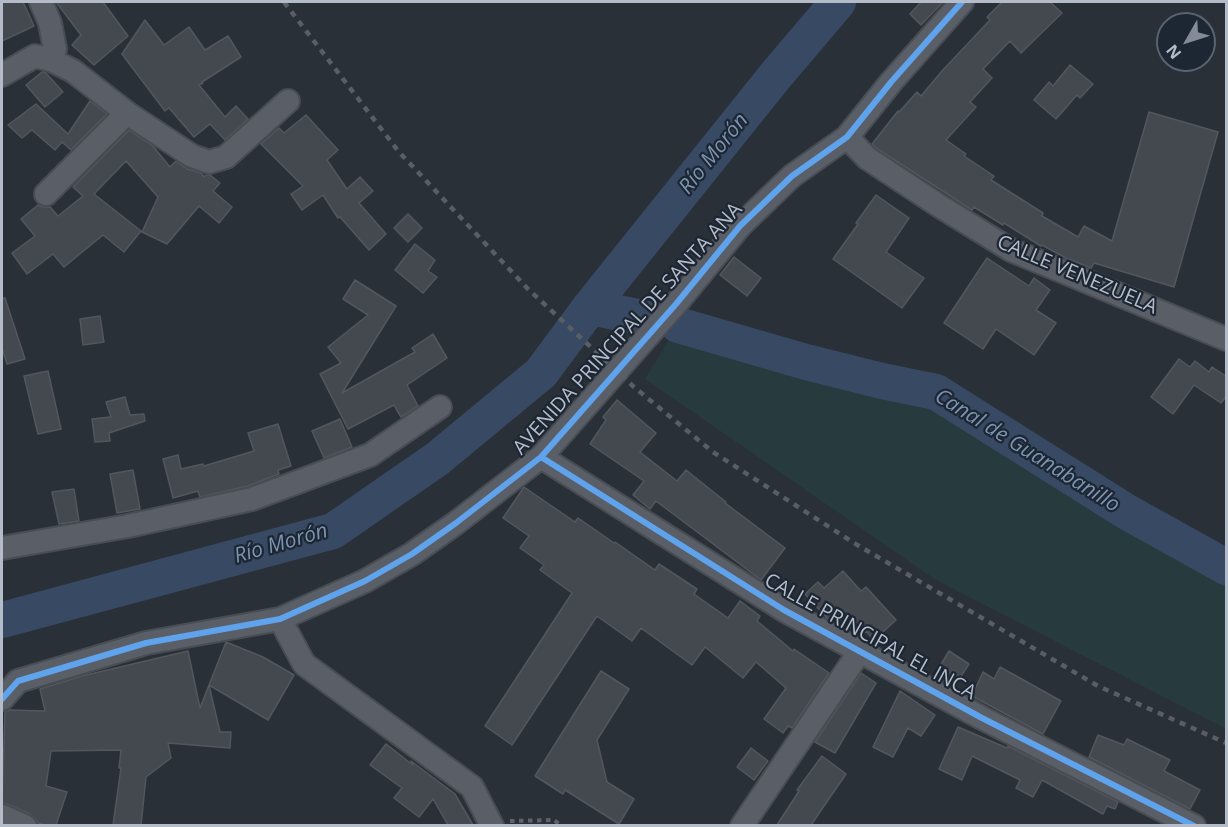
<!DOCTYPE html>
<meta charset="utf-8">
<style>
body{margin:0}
#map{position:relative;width:1228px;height:827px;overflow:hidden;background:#2a3038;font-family:"Open Sans",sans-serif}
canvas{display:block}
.frame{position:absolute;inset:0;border:3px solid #b4bcc9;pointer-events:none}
.north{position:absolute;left:1156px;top:12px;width:60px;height:60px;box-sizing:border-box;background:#1d2633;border:2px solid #59626f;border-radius:50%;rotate:231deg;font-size:16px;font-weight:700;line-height:24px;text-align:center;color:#b4bcc9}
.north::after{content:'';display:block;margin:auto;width:21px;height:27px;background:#848b96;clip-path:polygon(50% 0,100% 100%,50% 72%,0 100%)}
</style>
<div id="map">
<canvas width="1228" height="827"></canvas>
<div class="frame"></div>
<div class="north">N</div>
</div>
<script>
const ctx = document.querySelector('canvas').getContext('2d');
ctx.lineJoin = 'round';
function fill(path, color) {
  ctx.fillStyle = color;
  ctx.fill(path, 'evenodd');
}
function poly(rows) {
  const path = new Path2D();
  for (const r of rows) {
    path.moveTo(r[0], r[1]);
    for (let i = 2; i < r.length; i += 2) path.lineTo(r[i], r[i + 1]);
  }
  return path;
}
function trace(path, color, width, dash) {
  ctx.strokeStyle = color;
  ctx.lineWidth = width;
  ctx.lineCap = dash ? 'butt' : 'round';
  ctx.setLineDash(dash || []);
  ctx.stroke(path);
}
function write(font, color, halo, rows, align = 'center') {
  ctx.font = font + ' "Open Sans",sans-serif';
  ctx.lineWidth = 4.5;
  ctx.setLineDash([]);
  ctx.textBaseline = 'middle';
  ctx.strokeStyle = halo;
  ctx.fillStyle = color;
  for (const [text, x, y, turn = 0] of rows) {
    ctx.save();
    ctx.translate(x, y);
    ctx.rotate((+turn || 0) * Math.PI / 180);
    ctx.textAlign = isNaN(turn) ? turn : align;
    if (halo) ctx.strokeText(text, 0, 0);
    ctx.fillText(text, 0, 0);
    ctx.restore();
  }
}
const green = poly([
 [678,325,936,392,1127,512,1226,564,1226,729,936,580,645,379]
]);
const river = poly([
 [590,307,643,318],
 [678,325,806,362,882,381,936,392,1127,512,1226,567],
 [2,620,333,531,437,459,541,373,590,307,776,75,838,2]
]);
const building = poly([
 [2,2,23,2,34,26,2,41,2,2],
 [56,2,103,2,128,36,94,65,72,45,81,35,56,2],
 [921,2,943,2,921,25,910,14,921,2],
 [1002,2,1050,2,1062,13,1021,53,1010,41,983,69,992,78,970,102,976,107,946,140,966,154,964,156,994,176,991,180,1043,213,1042,216,1078,237,1084,226,1112,241,1149,112,1218,132,1174,287,1094,263,1091,268,1066,258,1042,245,1041,246,1004,223,1003,225,974,207,972,210,876,148,872,144,898,111,899,112,917,92,921,96,942,71,990,20,987,17,1002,2],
 [145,20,164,45,189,27,205,50,228,36,241,57,202,82,203,83,199,85,225,117,236,106,248,119,225,140,210,124,194,137,169,108,165,111,122,54,145,20],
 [1070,65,1093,84,1080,98,1077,95,1056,119,1034,100,1049,82,1053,86,1070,65],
 [42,72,45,72,63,92,45,107,26,85,42,72],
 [90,101,107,114,71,150,62,142,55,150,32,130,22,138,8,125,36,104,68,134,90,101],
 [306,115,338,150,327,160,347,189,360,177,373,191,359,203,386,234,369,250,340,217,338,218,323,195,302,210,291,194,303,186,261,144,279,128,284,133,306,115],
 [129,130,152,145,170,167,176,161,187,169,201,173,204,177,206,175,210,175,220,183,213,191,232,207,219,223,199,206,167,244,142,232,158,197,126,161,94,194,141,231,124,252,103,235,64,267,53,254,27,274,12,253,35,236,21,219,38,205,43,207,50,207,58,216,83,196,73,187,129,130],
 [876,195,909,218,886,252,924,278,902,308,833,259,858,224,856,223,876,195],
 [408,214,422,228,408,242,394,228,408,214],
 [415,244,435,260,428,271,437,277,423,293,395,270,415,244],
 [734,257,761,278,747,296,720,275,734,257],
 [987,258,1029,286,1034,278,1050,290,1036,310,1056,323,1034,355,996,329,983,349,944,323,987,258],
 [355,280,396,306,342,393,415,352,412,348,433,334,447,358,407,385,418,406,401,417,394,405,348,429,320,374,341,363,328,347,368,315,343,299,355,280],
 [2,298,5,298,25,359,7,364,2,348,2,298],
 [100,316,104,342,83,345,80,319,100,316],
 [1179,359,1190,367,1195,361,1209,372,1212,367,1227,377,1227,395,1221,403,1194,385,1173,414,1151,397,1179,359],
 [48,371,61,429,38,434,24,376,48,371],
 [125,397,130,415,144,414,145,421,109,433,110,441,95,442,92,419,111,417,106,402,125,397],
 [617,400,656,433,640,452,677,481,686,470,726,502,725,503,785,548,761,580,656,501,650,509,633,495,644,481,590,444,606,420,603,417,617,400],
 [340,419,352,447,324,458,312,431,340,419],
 [278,424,291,466,278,470,279,474,248,486,200,497,198,491,173,498,163,459,178,455,181,469,203,464,204,466,254,451,248,433,278,424],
 [133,470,140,509,117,513,110,474,133,470],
 [524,487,575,522,578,518,614,543,615,542,655,570,659,564,697,589,694,594,728,618,740,601,760,616,757,621,793,651,794,649,829,673,792,728,788,726,783,733,764,719,786,688,756,662,743,678,705,647,692,665,641,628,632,641,597,616,512,745,485,726,572,593,540,570,544,565,520,548,529,536,503,518,524,487],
 [74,489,79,521,59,524,52,492,74,489],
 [843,571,861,591,866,587,896,620,874,640,866,631,862,635,843,623,834,613,828,619,826,617,805,594,818,582,824,588,843,571],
 [226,642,263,657,294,675,268,720,209,685,226,642],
 [188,651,200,708,209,685,220,732,231,732,230,748,168,743,171,758,146,777,141,825,113,825,121,768,119,768,121,750,51,751,46,786,67,792,56,825,45,825,38,823,35,818,30,814,7,804,2,803,5,712,9,710,45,711,40,689,82,676,188,651],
 [949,651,969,664,954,687,934,676,949,651],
 [1000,667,1061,701,1043,734,972,696,983,672,994,679,1000,667],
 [601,671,629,689,597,740,607,782,634,799,619,824,565,790,563,794,535,776,601,671],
 [861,673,876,683,835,753,815,742,861,673],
 [900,691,935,715,921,736,908,728,893,757,873,747,900,691],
 [958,727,1007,748,1008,746,1118,802,1115,809,1107,806,1103,814,1042,780,1033,797,1016,788,1020,780,972,756,962,780,939,769,958,727],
 [1098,735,1124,745,1127,739,1170,760,1164,771,1200,790,1190,809,1089,757,1098,735],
 [386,744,413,765,411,761,455,794,473,825,448,825,433,799,419,817,394,798,402,788,370,765,386,744],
 [751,748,768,761,754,780,737,767,751,748],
 [822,756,846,774,811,825,777,825,799,791,797,790,822,756]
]);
const path = poly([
 [510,821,554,820,562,826]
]);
const street = poly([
 [41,2,50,23,55,49,51,60],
 [2,75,35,56,51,60,73,71,127,113,192,156,209,162,226,157,288,101],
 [847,137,867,158,938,205,1011,250,1226,339],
 [46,194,127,113],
 [541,457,784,610,982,718,1194,826],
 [2,548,128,526,252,499,370,455,440,407],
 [280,619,304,664,472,787,492,826],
 [2,699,18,681,146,643,280,619,365,581,412,554,456,523,541,457,676,304,740,226,792,176,847,137,892,81,962,2],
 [2,816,25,826],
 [742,826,860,651]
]);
const rail = poly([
 [284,2,399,152,528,289,634,387,713,452,854,543,1098,686,1226,743]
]);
const cycleway = poly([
 [541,457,784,610,982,718,1194,826],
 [2,699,18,681,146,643,280,619,365,581,412,554,456,523,541,457,676,304,740,226,792,176,847,137,892,81,962,2]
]);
const streetNames = [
 ["CALLE VENEZUELA",1077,275,23],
 ["AVENIDA PRINCIPAL DE SANTA ANA",628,329,-48],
 ["CALLE PRINCIPAL EL INCA",870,637,29]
];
const waterNames = [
 ["Río Morón",714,154,-51],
 ["Canal de Guanabanillo",1027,451,32],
 ["Río Morón",281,544,-16]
];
fill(green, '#273a3e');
trace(river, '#384963', 36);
fill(building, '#444950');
trace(building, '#52575f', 1.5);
trace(street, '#484c53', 26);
trace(path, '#5d636a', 4, [4.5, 4.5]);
trace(street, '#5a5e66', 22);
trace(rail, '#595d64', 4.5, [6, 6]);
trace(cycleway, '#60a3ed', 6);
write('20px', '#b4bcc9', '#1d2633', streetNames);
write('italic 21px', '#7c92b1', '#1d2633', waterNames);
</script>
